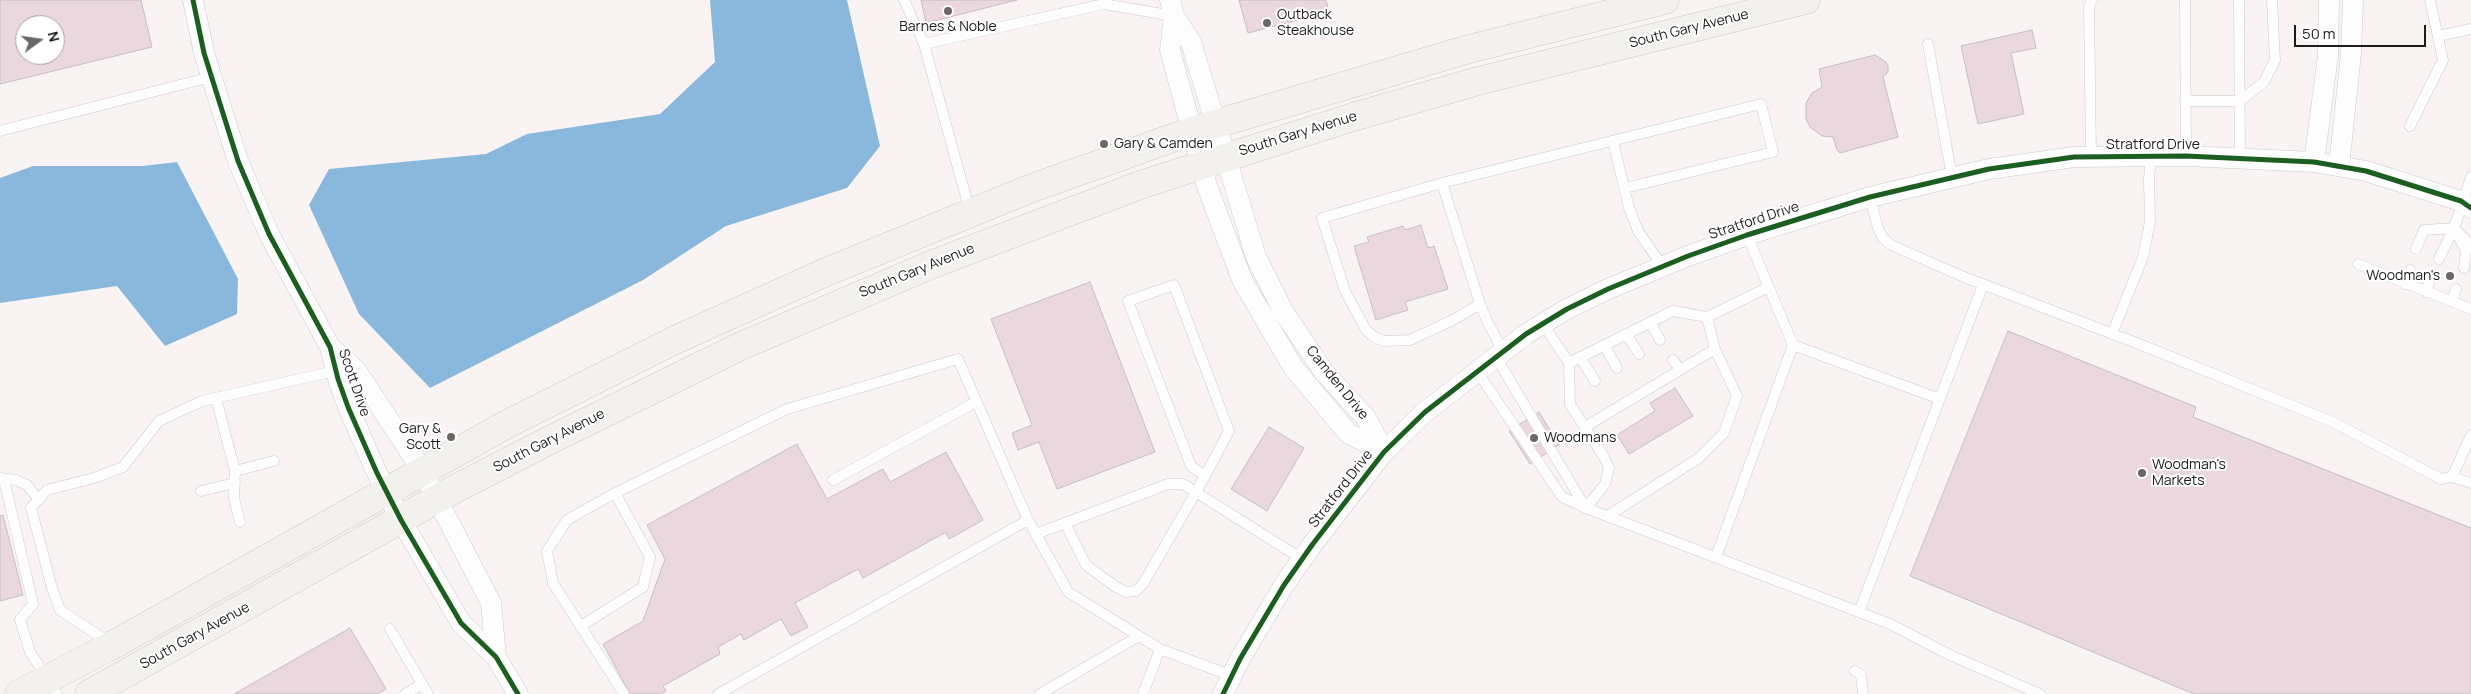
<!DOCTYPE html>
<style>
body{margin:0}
#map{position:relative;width:2471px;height:694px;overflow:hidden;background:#f9f4f3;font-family:Manrope,sans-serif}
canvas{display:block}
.north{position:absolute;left:15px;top:15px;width:50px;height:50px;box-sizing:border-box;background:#fff;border:1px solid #a5a4a3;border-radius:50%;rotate:76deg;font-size:14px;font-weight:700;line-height:20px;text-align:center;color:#1e1b1a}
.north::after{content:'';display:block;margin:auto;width:18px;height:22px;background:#6b6766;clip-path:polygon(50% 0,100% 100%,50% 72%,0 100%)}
.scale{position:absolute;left:2294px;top:25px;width:132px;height:22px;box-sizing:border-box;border:2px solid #1e1b1a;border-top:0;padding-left:6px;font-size:15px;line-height:18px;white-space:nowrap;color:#1e1b1a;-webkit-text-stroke:4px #fff;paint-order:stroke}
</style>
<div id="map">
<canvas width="2471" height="694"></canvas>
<div class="north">N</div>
<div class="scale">50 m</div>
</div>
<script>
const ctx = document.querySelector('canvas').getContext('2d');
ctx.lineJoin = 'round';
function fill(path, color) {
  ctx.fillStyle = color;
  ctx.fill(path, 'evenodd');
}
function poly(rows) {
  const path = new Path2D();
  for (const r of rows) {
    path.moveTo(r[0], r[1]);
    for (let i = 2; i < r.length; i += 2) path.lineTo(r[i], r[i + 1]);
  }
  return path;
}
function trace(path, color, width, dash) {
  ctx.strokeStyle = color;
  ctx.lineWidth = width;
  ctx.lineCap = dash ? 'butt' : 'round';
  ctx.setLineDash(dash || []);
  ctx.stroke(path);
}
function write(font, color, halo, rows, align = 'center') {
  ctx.font = font + ' Manrope,sans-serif';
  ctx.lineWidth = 4;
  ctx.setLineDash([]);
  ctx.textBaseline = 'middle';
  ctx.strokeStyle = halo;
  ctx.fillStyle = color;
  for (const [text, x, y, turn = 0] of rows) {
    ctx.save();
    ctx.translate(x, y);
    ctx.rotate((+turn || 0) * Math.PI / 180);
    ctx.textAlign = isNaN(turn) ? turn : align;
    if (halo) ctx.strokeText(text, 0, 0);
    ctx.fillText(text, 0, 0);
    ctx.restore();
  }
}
const water = poly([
 [710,0,847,0,880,146,847,188,726,226,643,280,430,388,359,314,309,205,329,169,486,154,527,134,660,114,715,62],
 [177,162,238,279,237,314,165,346,117,286,0,303,0,178,33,166,143,166]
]);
const building = poly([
 [0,0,141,0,152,47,0,84,0,0],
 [25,25,55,25,55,55,25,55,25,25],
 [921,0,1017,0,926,23,921,0],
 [1239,0,1326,0,1329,12,1248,33,1239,0],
 [2032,30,2036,48,2011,53,2024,114,1978,124,1961,46,2032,30],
 [1875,55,1886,62,1888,66,1888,72,1883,77,1898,137,1840,153,1837,150,1833,137,1822,136,1810,127,1806,119,1806,103,1812,93,1822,87,1819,69,1875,55],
 [1421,225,1428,248,1434,246,1448,289,1405,302,1408,310,1376,320,1354,246,1369,242,1367,237,1403,226,1405,230,1421,225],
 [1090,282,1155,452,1057,489,1039,442,1018,450,1012,433,1032,425,991,319,1090,282],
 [2008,331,2196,407,2193,417,2471,528,2471,694,2194,694,1910,576,2008,331],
 [1675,388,1693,416,1629,454,1617,435,1655,411,1650,403,1675,388],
 [1539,412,1559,445,1530,464,1509,431,1539,412],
 [1269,427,1304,448,1267,511,1231,489,1269,427],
 [797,444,827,499,883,469,890,482,946,452,983,520,949,539,946,532,863,578,858,569,795,603,808,627,791,636,781,619,744,640,741,634,718,647,720,654,663,686,666,691,660,694,630,694,603,644,643,621,665,559,647,525,797,444],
 [3,515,23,595,0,601,0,516,3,515],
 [350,628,386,689,377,694,234,694,350,628]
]);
const lane = poly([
 [904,0,924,44,970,212],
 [2185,0,2186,156],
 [2239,0,2240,158],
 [2438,36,2471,29],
 [924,44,1104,4,1174,16],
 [1928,44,1952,177],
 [2185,101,2240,101,2264,82,2275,60,2272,0],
 [2410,126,2443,60,2430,0],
 [0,131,211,77],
 [1613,141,1629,208,1638,231,1663,267],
 [2091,157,2089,6,2092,0],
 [1442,183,1322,218,1345,291,1366,330,1374,337,1384,341,1410,340,1453,320,1480,304],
 [1870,197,1878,228,1882,237,1891,245,1964,277,2139,344,2333,422,2441,479,2452,477,2471,435],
 [2459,238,2466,251,2464,268],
 [2416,249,2424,230,2454,228,2471,245],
 [2439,259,2454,228,2471,177],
 [2358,264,2471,309],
 [2405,284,2410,270],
 [2426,292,2430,279],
 [2452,302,2456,289],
 [1650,322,1660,340],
 [1543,324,1569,363,1570,404,1604,457,1609,468,1605,484,1586,508,1859,612,1983,285],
 [1626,334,1639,354],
 [2112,334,2143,257,2150,222,2149,179,2151,156],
 [1604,345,1617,368],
 [1793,345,1940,399],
 [1503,351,1487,321,1480,304,1442,183,1761,104,1773,152,1625,188],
 [1496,357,1585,507],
 [1580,357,1595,381],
 [1673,360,1680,370],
 [1569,363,1673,311,1707,317,1769,287],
 [1477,371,1562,497,1586,508],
 [216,398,235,471,234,498,240,522],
 [1585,427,1715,349],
 [235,471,274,461],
 [2452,477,2471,483],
 [0,478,16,480,27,485,39,500],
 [4,479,33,604,20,620,30,652,57,694],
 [833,480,976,402],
 [201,491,235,483],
 [1609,515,1699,458,1724,433,1737,396,1715,349,1707,317],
 [1065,523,1086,565,1116,587,1126,592,1136,591,1143,584,1196,492,1205,476,1229,431,1174,285,1128,301,1191,466,1205,476],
 [1036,534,1168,484,1183,484,1302,559],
 [1716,557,1793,345,1747,235],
 [1859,612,1890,624,1950,655,2040,694],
 [581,626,643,587,650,557,615,493],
 [390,629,428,694],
 [110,643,60,610,52,588,31,508,47,490,94,478,123,467,159,421,202,401,335,371],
 [1855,671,1861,675,1863,694],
 [405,694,422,684],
 [624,694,553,583,547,551,567,520,615,493,787,409,958,359,1028,520,1068,592,1160,649],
 [718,694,1028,520],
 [1040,694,1139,636],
 [1143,694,1160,649,1232,676]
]);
const street = poly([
 [193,0,204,53,238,161,269,234,330,347,338,379,348,407,377,473,401,520,461,623,496,657,518,694],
 [1170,0,1174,16,1170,50,1192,131,1207,186,1243,282,1293,367,1348,433,1384,452],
 [1174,16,1191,42,1256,257,1283,311,1324,372,1366,418,1384,452],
 [2314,162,2328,56,2329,0],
 [2339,166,2351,54,2353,0],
 [330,347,356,370,422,470,491,603,496,657],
 [1223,694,1240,659,1284,585,1312,545,1384,452,1425,412,1526,334,1567,309,1608,289,1688,256,1747,235,1870,197,1989,169,2074,157,2186,156,2314,162,2366,171,2461,201,2471,208]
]);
const secondary = poly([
 [19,694,113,645,507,424,675,340,826,272,1032,188,1192,131,1469,49,1665,0],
 [89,694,451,491,550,440,741,346,933,264,1143,184,1353,117,1478,81,1806,0]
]);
const cycleway = poly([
 [193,0,204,53,238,161,269,234,330,347,338,379,348,407,377,473,401,520,461,623,496,657,518,694],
 [1223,694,1240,659,1284,585,1312,545,1384,452,1425,412,1526,334,1567,309,1608,289,1688,256,1747,235,1870,197,1989,169,2074,157,2186,156,2314,162,2366,171,2461,201,2471,208]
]);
const markers = [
 [948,11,5,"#6b6766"],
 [1267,23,5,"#6b6766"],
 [1104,144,5,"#6b6766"],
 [2450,276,5,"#6b6766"],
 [451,437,5,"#6b6766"],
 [1534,438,5,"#6b6766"],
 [2142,473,5,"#6b6766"]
];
const poiNames = [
 ["Outback",1277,15],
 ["Steakhouse",1277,31],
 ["Barnes & Noble",948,27,"center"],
 ["Gary & Camden",1114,144],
 ["Woodman's",2440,276,"right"],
 ["Gary &",441,429,"right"],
 ["Scott",441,445,"right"],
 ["Woodmans",1544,438],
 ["Woodman's",2152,465],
 ["Markets",2152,481]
];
const streetNames = [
 ["South Gary Avenue",1689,29,-14],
 ["South Gary Avenue",1298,134,-17],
 ["Stratford Drive",2153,145],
 ["Stratford Drive",1754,221,-18],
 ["South Gary Avenue",917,271,-22],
 ["Scott Drive",354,383,71],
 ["Camden Drive",1337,383,51],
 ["South Gary Avenue",549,441,-27],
 ["Stratford Drive",1341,489,-52],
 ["South Gary Avenue",195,636,-29]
];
fill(water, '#8ab8dd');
fill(building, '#ebd8de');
trace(building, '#c4c0c0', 1);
trace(lane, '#cecac9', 11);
trace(street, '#cecac9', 21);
trace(secondary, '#cecac9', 29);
trace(lane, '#fefdfd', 10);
trace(street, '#fefdfd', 20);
trace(secondary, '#f3f1ed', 28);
trace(cycleway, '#1b5e20', 5);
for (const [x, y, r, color] of markers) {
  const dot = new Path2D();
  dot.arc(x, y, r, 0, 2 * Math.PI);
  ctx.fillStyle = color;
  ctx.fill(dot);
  trace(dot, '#fff', 2);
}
write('14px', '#1e1b1a', '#fff', poiNames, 'left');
write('14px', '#1e1b1a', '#fff', streetNames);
</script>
